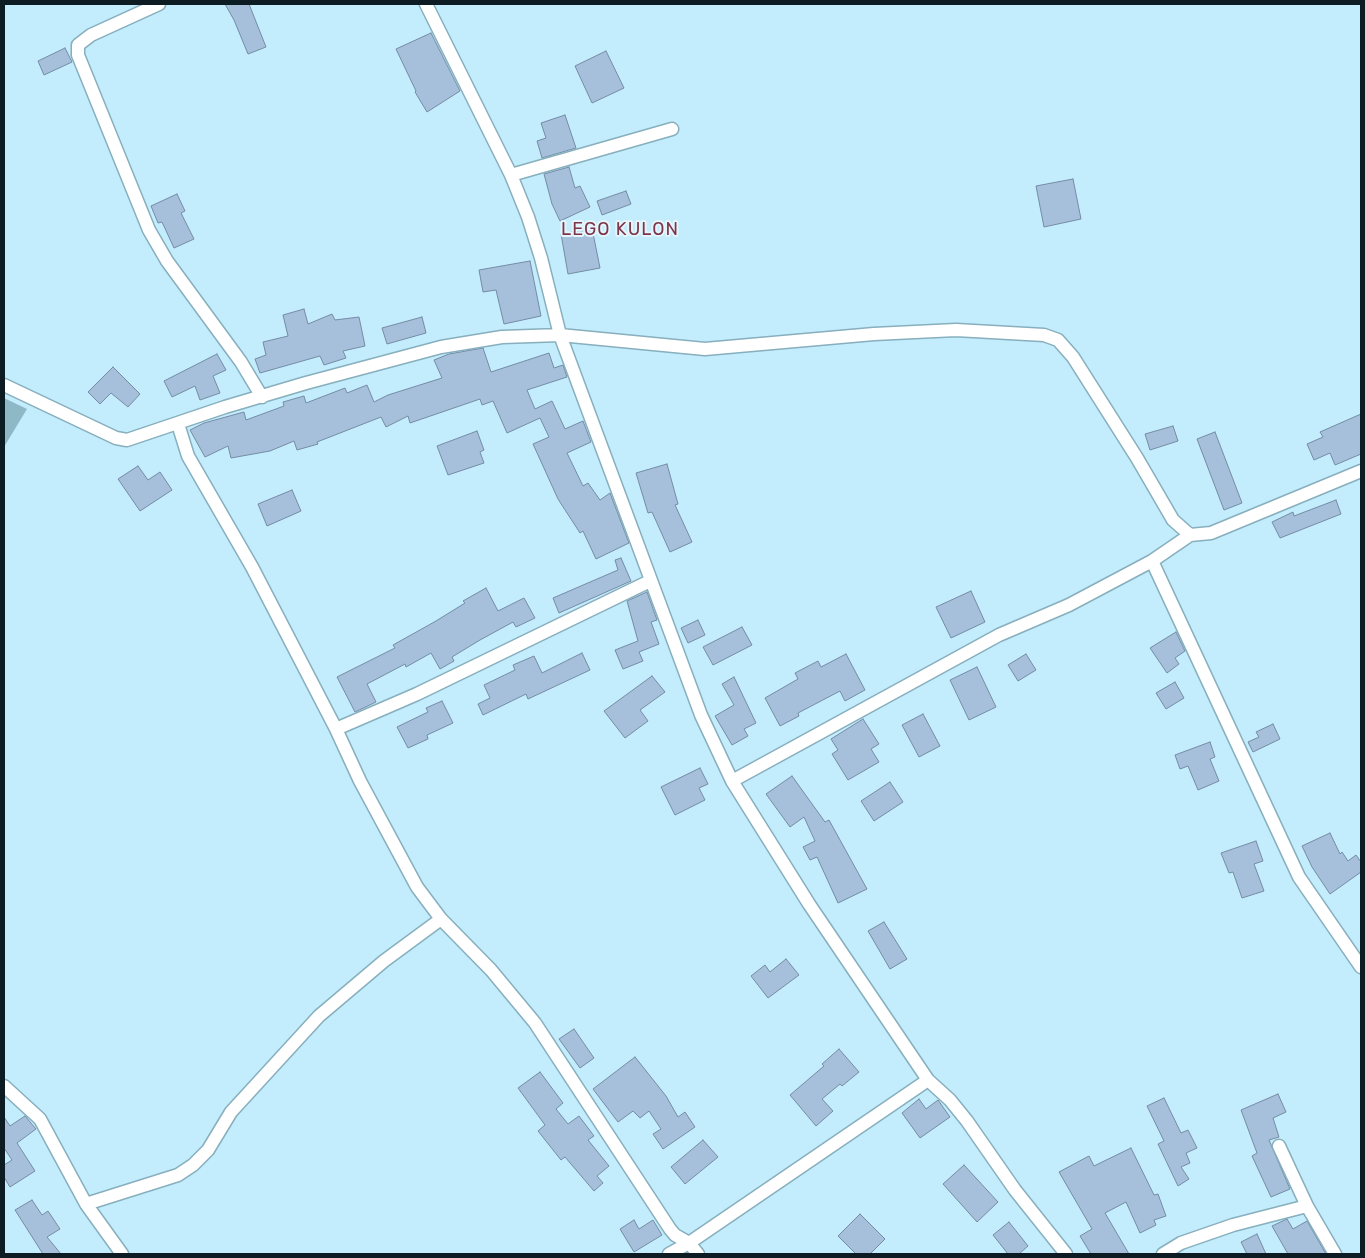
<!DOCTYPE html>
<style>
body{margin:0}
#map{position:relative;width:1365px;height:1258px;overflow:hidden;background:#c3ecfc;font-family:Rubik,sans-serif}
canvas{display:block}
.frame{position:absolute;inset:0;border:5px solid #0d1c22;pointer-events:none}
</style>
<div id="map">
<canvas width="1365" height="1258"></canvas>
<div class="frame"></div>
</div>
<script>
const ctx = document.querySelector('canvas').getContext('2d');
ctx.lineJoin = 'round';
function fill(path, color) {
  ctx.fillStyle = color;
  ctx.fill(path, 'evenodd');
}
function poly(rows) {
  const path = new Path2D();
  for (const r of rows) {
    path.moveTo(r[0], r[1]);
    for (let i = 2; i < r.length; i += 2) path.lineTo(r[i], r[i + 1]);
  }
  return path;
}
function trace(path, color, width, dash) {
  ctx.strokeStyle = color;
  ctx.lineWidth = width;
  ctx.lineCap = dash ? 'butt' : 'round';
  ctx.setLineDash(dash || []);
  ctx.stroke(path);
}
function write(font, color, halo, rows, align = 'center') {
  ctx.font = font + ' Rubik,sans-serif';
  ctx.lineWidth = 4;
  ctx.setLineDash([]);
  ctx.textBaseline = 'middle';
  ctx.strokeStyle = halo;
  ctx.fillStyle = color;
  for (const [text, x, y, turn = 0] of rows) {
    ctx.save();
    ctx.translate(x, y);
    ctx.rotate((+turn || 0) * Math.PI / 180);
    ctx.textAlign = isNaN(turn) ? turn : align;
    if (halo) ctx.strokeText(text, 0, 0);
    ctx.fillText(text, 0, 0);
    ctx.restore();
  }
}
const forest = poly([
 [4,398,27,409,4,447]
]);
const building = poly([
 [225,4,249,4,266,47,248,54,234,20,225,4],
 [431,33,460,91,427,112,415,92,416,91,396,49,431,33],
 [65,48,72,62,44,75,38,61,65,48],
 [606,51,624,88,592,103,575,66,606,51],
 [565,115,576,148,542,158,537,141,546,138,541,123,565,115],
 [569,167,575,188,580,186,590,207,560,221,552,204,544,174,569,167],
 [1073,179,1081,219,1044,227,1036,186,1073,179],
 [626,191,631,204,602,215,597,201,626,191],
 [177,194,185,211,181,213,194,239,174,248,162,222,158,223,151,206,177,194],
 [592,228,600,268,568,274,561,234,592,228],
 [530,261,541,316,504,324,496,290,483,292,479,270,530,261],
 [304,309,308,324,332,314,335,320,359,317,365,346,343,351,346,358,324,365,320,356,260,373,255,359,266,355,263,342,288,336,283,315,304,309],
 [422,317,426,333,387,344,382,328,422,317],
 [483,348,491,372,549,353,554,368,563,365,567,377,527,390,535,409,552,401,565,429,583,421,591,442,567,453,583,486,588,483,600,500,610,493,629,543,596,559,583,531,580,533,558,499,533,444,549,437,540,418,507,433,493,401,482,405,480,399,410,423,408,416,386,427,381,417,317,442,318,444,297,450,294,441,270,451,231,458,228,446,205,457,190,430,204,423,244,412,246,420,284,406,283,402,304,396,306,403,345,388,347,393,367,385,374,402,388,395,442,378,434,360,449,354,483,348],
 [217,354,226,370,213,376,220,393,200,400,195,386,172,397,164,381,217,354],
 [113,367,140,394,128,407,111,393,100,404,88,392,113,367],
 [1361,414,1361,454,1335,465,1330,453,1314,460,1307,444,1323,437,1320,432,1361,414],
 [1173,426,1178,441,1150,450,1145,434,1173,426],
 [477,431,484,450,480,452,484,463,448,475,437,446,477,431],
 [1215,432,1242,503,1224,510,1197,439,1215,432],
 [667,464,678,504,675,505,692,542,670,552,652,512,648,513,636,473,667,464],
 [138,466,148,480,160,472,172,490,140,511,118,479,138,466],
 [292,490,301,511,267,526,258,504,292,490],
 [1336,500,1341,514,1280,538,1272,522,1293,512,1294,516,1336,500],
 [621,558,631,581,559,613,553,598,618,570,615,560,621,558],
 [486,588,498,611,524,598,535,618,516,627,513,622,480,640,452,657,454,661,440,669,431,653,406,667,405,664,367,684,376,702,355,712,337,677,395,648,393,645,436,621,465,603,463,601,486,588],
 [971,591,985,622,951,638,936,607,971,591],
 [647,592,657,620,651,622,659,644,639,652,643,661,623,669,615,650,638,641,627,601,647,592],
 [698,620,705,635,688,643,681,628,698,620],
 [742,627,752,645,713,665,703,647,742,627],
 [1176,632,1185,651,1175,658,1179,664,1167,673,1150,648,1176,632],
 [582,653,590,670,528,699,526,694,483,715,478,704,490,698,484,685,515,670,513,665,534,656,542,673,582,653],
 [846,654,865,690,845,701,840,691,798,713,799,716,780,726,765,698,798,679,795,673,818,661,821,667,846,654],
 [1026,654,1036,670,1018,681,1008,665,1026,654],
 [977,667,996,707,969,720,950,680,977,667],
 [652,676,665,692,640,710,648,721,625,738,604,711,652,676],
 [734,677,756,723,744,729,748,736,732,745,715,716,734,705,722,684,734,677],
 [1175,682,1184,698,1166,709,1156,693,1175,682],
 [442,701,453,723,427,735,428,739,408,748,397,727,428,712,426,708,442,701],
 [923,714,940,746,919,757,902,725,923,714],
 [863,719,879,744,871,749,879,762,848,780,832,754,838,750,831,739,863,719],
 [1273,724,1280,739,1253,752,1248,742,1259,737,1256,732,1273,724],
 [1210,742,1215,757,1210,759,1219,781,1198,790,1188,766,1180,769,1175,755,1210,742],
 [700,768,708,784,699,788,705,800,675,815,661,787,700,768],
 [792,776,825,822,829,820,867,889,838,903,817,857,810,860,803,847,815,841,804,817,790,827,766,794,792,776],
 [890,782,903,802,874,821,861,801,890,782],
 [1330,833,1340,854,1342,852,1348,861,1356,855,1361,862,1361,872,1330,894,1312,867,1302,846,1330,833],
 [1256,841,1263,861,1254,864,1264,891,1242,898,1233,872,1229,873,1221,853,1256,841],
 [884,922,907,959,890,969,868,931,884,922],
 [786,959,799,975,768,998,751,976,765,965,770,972,786,959],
 [574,1029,594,1058,580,1068,559,1039,574,1029],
 [839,1049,859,1072,842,1086,840,1084,822,1099,833,1111,816,1126,790,1095,824,1066,822,1064,839,1049],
 [635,1057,666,1096,678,1117,685,1112,695,1127,663,1149,653,1134,661,1129,649,1111,640,1118,633,1111,618,1122,593,1089,635,1057],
 [540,1072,563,1103,556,1109,568,1124,579,1116,594,1136,588,1140,609,1166,597,1176,603,1183,594,1191,565,1157,561,1160,538,1131,545,1125,518,1088,540,1072],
 [1278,1094,1286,1112,1273,1118,1279,1137,1269,1140,1290,1189,1271,1197,1252,1156,1257,1153,1241,1110,1278,1094],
 [1164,1098,1181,1133,1188,1130,1197,1148,1186,1153,1190,1163,1181,1167,1189,1179,1178,1186,1158,1144,1164,1141,1147,1106,1164,1098],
 [919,1099,926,1109,938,1100,950,1117,920,1138,902,1113,919,1099],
 [25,1116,36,1129,17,1143,35,1171,10,1187,4,1177,4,1165,12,1160,4,1148,4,1117,10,1126,25,1116],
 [703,1140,718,1157,685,1184,671,1167,703,1140],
 [1131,1148,1154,1195,1158,1194,1166,1216,1154,1220,1156,1225,1140,1233,1126,1202,1105,1213,1129,1254,1091,1254,1080,1236,1092,1229,1059,1172,1089,1156,1094,1166,1131,1148],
 [964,1165,998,1202,977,1222,943,1184,964,1165],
 [32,1200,42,1215,48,1211,60,1229,47,1237,61,1254,43,1254,15,1210,32,1200],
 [860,1214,885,1239,870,1254,856,1254,838,1236,860,1214],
 [1287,1219,1293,1229,1307,1221,1326,1254,1288,1254,1272,1226,1287,1219],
 [634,1220,639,1229,653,1220,662,1235,634,1252,620,1229,634,1220],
 [1009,1222,1028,1246,1019,1254,1008,1254,993,1235,1009,1222],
 [1257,1234,1266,1254,1247,1254,1241,1242,1257,1234]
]);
const minor = poly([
 [159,4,91,35,78,45,78,55,149,230,167,261,241,362,262,397],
 [426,4,511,175,528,217,541,258,560,335,701,715,732,781,809,904,928,1080,950,1100,967,1121,1015,1190,1066,1254],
 [511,175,672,129],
 [4,385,116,438,127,440,225,407,306,383,441,347,502,337,560,335,705,349,874,334,956,330,1044,335,1058,340,1073,357,1137,458,1173,520,1190,535,1211,533,1361,471],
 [178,424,188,456,252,567,336,729,360,781,417,887,441,919,491,970,535,1023,670,1229,675,1235,689,1243,698,1254],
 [1152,561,1299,877,1361,967],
 [336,729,417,694,650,581],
 [732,781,999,635,1069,605,1152,561,1190,535],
 [4,1086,40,1119,86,1204,122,1254],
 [1279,1146,1307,1206,1335,1254],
 [86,1204,178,1175,193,1165,208,1150,231,1112,319,1016,384,961,441,919],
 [669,1254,689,1243,928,1080],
 [1163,1254,1181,1243,1233,1225,1307,1206]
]);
const quarterNames = [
 ["LEGO KULON",620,230]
];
fill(forest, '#8fb8c7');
fill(building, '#a6bfda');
trace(building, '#748ca6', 1);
trace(minor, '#87afbd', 15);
trace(minor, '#fff', 12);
ctx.letterSpacing = '1px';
write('18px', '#7c354a', '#e4f5fb', quarterNames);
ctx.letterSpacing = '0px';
</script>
